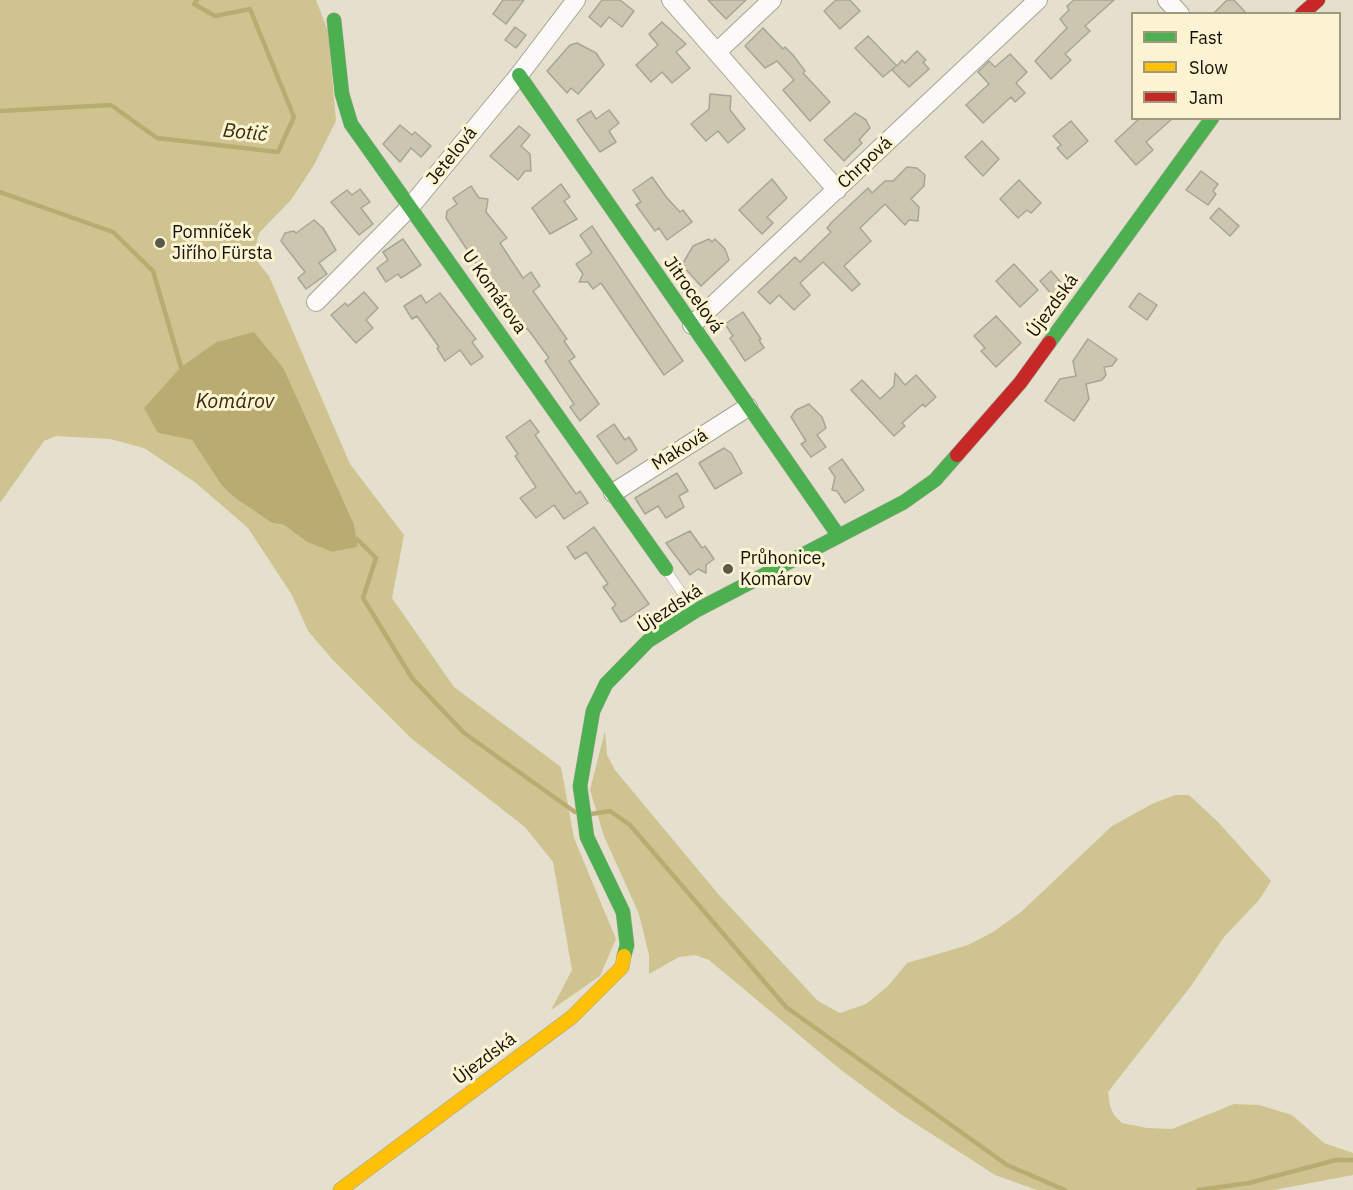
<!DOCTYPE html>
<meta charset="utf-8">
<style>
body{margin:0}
#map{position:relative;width:1353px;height:1190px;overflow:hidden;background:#e4e0cd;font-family:"IBM Plex Sans",sans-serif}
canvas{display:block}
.legend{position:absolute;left:1131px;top:12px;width:210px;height:108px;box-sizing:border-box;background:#fbf3d1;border:2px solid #9e987f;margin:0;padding:8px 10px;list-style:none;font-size:18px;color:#131005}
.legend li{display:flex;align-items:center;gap:12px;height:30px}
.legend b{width:30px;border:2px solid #9e987f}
</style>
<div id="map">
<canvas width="1353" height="1190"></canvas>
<ul class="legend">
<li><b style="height:8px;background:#4caf50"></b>Fast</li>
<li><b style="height:8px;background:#ffc107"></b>Slow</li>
<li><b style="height:8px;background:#c62828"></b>Jam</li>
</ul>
</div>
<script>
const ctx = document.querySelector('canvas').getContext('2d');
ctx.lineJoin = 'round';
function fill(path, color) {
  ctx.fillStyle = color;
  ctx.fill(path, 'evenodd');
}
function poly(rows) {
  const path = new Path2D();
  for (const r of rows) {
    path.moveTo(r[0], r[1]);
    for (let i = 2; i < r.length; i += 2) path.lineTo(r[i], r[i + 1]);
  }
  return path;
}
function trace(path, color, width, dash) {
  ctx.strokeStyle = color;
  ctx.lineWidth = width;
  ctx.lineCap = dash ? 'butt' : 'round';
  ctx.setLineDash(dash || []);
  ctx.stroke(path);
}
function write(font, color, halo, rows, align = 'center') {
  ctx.font = font + ' "IBM Plex Sans",sans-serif';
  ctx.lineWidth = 6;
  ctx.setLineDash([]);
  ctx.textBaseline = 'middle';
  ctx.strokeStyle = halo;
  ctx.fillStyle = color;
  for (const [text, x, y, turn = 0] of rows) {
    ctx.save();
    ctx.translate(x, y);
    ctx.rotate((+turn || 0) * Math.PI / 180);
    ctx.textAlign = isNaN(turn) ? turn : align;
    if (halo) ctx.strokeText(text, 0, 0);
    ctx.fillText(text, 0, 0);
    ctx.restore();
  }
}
const forest = poly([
 [0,0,316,0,328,31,336,121,314,165,291,200,259,233,253,256,269,276,350,464,404,535,392,598,454,687,561,767,574,838,616,939,600,976,551,1010,572,970,553,862,525,827,412,739,332,659,308,631,292,595,248,528,196,483,144,448,110,439,56,436,44,441,0,503],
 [230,338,284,369,354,524,358,547,332,552,307,542,284,525,272,523,235,498,222,486,192,440,158,433,181,367,216,342],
 [605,731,607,755,615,770,719,895,818,1001,840,1013,866,1004,888,986,907,963,968,945,993,932,1021,912,1112,826,1152,804,1175,795,1189,795,1219,823,1271,881,1259,900,1224,937,1191,986,1108,1092,1110,1106,1114,1115,1122,1123,1147,1128,1172,1129,1234,1104,1259,1105,1292,1115,1324,1143,1353,1153,1353,1175,1274,1190,1037,1190,995,1175,899,1113,841,1070,709,960,695,955,679,957,649,974,649,955,639,914,604,836,590,790]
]);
const water = poly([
 [254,332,284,369,354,524,358,547,332,552,307,542,284,525,272,523,235,498,222,486,192,440,158,433,144,408,181,367,216,342]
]);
const stream = poly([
 [0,111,111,105,157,138,278,152,294,117,250,9,215,16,194,4,197,0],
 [0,192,113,232,153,271,181,367],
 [357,539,376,558,363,598,412,678,464,733,575,812],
 [591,814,610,811,630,825,786,1007,1007,1165,1065,1190],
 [1198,1190,1249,1183,1336,1160,1353,1160]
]);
const building = poly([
 [503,0,524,0,506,24,493,14,503,0],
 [602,0,620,0,634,11,622,27,609,17,601,27,589,17,602,0],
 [708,0,746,0,726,19,708,0],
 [836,0,850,0,860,11,840,29,824,11,836,0],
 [1074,0,1114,0,1085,26,1090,31,1065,54,1071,60,1051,79,1035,61,1067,28,1060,19,1069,10,1067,6,1074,0],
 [1227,0,1234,0,1247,14,1213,14,1227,0],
 [662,22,686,44,676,52,690,68,672,83,662,72,651,82,636,65,658,45,649,34,662,22],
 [515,27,526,35,516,48,505,40,515,27],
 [763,28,783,49,785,47,793,55,805,71,803,73,830,102,810,121,783,90,794,80,777,61,765,68,745,46,763,28],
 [868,36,897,66,902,60,905,63,917,51,926,60,923,62,929,69,909,87,892,70,895,67,883,77,855,48,868,36],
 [577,43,596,53,604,65,578,94,571,88,567,93,547,71,570,45,577,43],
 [1010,54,1027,72,1016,83,1025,93,1015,102,1011,97,983,123,966,105,989,84,978,72,989,61,995,67,1010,54],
 [710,94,731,96,730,110,745,129,728,143,718,131,706,141,691,124,709,109,710,94],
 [609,110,619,123,609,131,616,142,600,152,577,120,591,111,596,119,609,110],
 [855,113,866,120,870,128,859,140,862,143,844,161,824,140,855,113],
 [1140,118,1173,118,1146,142,1153,150,1136,165,1115,141,1140,118],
 [1071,121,1088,141,1067,159,1057,148,1061,145,1053,136,1071,121],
 [400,125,412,135,415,132,431,146,421,157,411,148,400,162,383,144,400,125],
 [519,126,530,135,521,146,530,154,531,171,525,171,518,180,490,156,519,126],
 [982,141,999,159,983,176,965,157,982,141],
 [907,167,917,168,925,175,924,186,911,199,919,207,918,221,909,220,905,225,885,204,860,228,871,241,844,266,860,284,852,291,823,262,800,283,810,295,794,310,779,295,770,304,758,292,795,257,800,262,831,232,827,228,832,222,868,188,872,193,885,181,893,181,907,167],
 [1201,171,1218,184,1213,191,1216,194,1208,205,1186,190,1201,171],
 [652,177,667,198,680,212,683,210,692,222,667,240,659,228,655,231,636,205,641,202,633,190,652,177],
 [772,179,787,198,767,217,773,223,762,234,739,210,772,179],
 [1019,180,1041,203,1031,213,1027,210,1018,218,1000,199,1019,180],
 [561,184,570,197,564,201,577,219,550,234,532,208,561,184],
 [471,186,479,198,488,199,486,212,507,238,500,243,523,278,531,272,540,286,533,291,567,339,564,341,575,357,569,361,599,404,580,421,570,407,574,404,545,361,549,358,527,328,522,332,446,218,447,211,457,204,453,198,471,186],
 [360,189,370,202,361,208,373,224,359,235,331,202,347,190,352,195,360,189],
 [1219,208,1239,226,1230,236,1210,218,1219,208],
 [314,220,323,228,336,250,319,263,327,274,306,289,298,278,305,272,281,241,285,233,294,231,296,233,314,220],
 [592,226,683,361,664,375,601,283,593,289,588,282,579,282,583,274,576,264,592,253,580,235,592,226],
 [403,239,421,265,401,278,398,274,386,282,377,268,388,260,383,252,403,239],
 [709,239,712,242,715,239,725,249,729,260,701,286,682,265,693,246,709,239],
 [1014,264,1038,290,1020,307,996,281,1014,264],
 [1051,271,1065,287,1054,297,1040,281,1051,271],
 [364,292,378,308,366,320,373,328,356,343,331,315,345,303,348,306,364,292],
 [440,293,476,339,472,342,483,357,471,365,460,350,445,361,437,348,439,347,417,316,412,319,404,306,421,295,426,303,440,293],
 [1139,293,1157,305,1147,320,1129,307,1139,293],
 [743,312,761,339,759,340,764,348,745,361,730,338,733,336,725,324,743,312],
 [996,316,1021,343,996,367,981,351,985,348,974,336,996,316],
 [1088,339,1117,359,1112,366,1104,367,1106,375,1102,380,1086,384,1089,399,1074,421,1045,401,1060,379,1076,376,1073,361,1088,339],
 [895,373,905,385,916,375,936,397,925,407,923,404,902,423,905,426,894,436,851,390,862,380,880,399,894,386,895,373],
 [809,404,822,417,826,428,817,435,826,447,811,457,801,444,806,441,791,417,796,410,809,404],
 [530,420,539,432,535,435,576,494,580,491,588,503,564,519,554,505,536,518,520,498,536,487,515,456,518,454,506,437,530,420],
 [614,424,625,440,629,437,637,450,617,464,597,436,614,424],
 [724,448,731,453,742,473,715,489,699,463,724,448],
 [842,459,864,490,845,503,837,491,832,490,835,477,829,468,842,459],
 [677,473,688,491,679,496,684,507,666,518,658,506,645,514,635,498,677,473],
 [594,527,649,604,626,620,621,622,612,608,616,605,603,587,608,584,586,552,575,559,567,547,594,527],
 [690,531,702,548,705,546,714,559,706,565,706,573,698,569,690,575,666,543,690,531]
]);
const lane = poly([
 [667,571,693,609]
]);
const street = poly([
 [671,0,837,190],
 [1167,0,1180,14],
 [717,52,772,0],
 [316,302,411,206,519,75,576,0],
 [692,325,1038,0],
 [613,493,748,407]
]);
const fast = poly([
 [334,20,342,94,351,124,666,569],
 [519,75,838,535],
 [1049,343,1212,118],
 [624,956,627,945,623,912,587,837,580,786,593,711,606,684,648,641,697,610,904,502,935,480,957,455]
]);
const slow = poly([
 [340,1190,572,1017,622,967,624,956]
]);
const jam = poly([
 [1302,14,1318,0],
 [957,455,1020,383,1049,343]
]);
const markers = [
 [160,243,6,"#5c594b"],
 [728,569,6,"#5c594b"]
];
const streetNames = [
 ["Jetelová",452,156,-51],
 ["Chrpová",865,163,-43],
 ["U Komárova",494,292,55],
 ["Jitrocelová",693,295,55],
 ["Újezdská",1053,306,-54],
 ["Maková",680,450,-32],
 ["Újezdská",670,609,-33],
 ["Újezdská",485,1059,-37]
];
const poiNames = [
 ["Pomníček",172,233],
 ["Jiřího Fürsta",172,254],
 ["Průhonice,",740,559],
 ["Komárov",740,580]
];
const waterNames = [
 ["Botič",245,133,6],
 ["Komárov",235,402]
];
fill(forest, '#cfc391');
fill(water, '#baac71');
trace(stream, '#baac71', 4.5);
fill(building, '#cbc6af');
trace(building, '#a8a597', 1.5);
trace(lane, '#a6a394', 10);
trace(street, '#a6a394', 20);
trace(fast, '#a6a394', 15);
trace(slow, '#a6a394', 15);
trace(jam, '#a6a394', 15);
trace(lane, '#fbfaf8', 9);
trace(street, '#fbfaf8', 18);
trace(fast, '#4caf50', 14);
trace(slow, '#ffc107', 14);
trace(jam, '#c62828', 14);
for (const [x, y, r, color] of markers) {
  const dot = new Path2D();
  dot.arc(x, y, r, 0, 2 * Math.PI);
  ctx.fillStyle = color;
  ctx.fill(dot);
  trace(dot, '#fbf3d1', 2);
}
write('18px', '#131005', '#fbf3d1', streetNames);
write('18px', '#131005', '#fbf3d1', poiNames, 'left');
write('italic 20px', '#352d0b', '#fbf3d1', waterNames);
</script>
